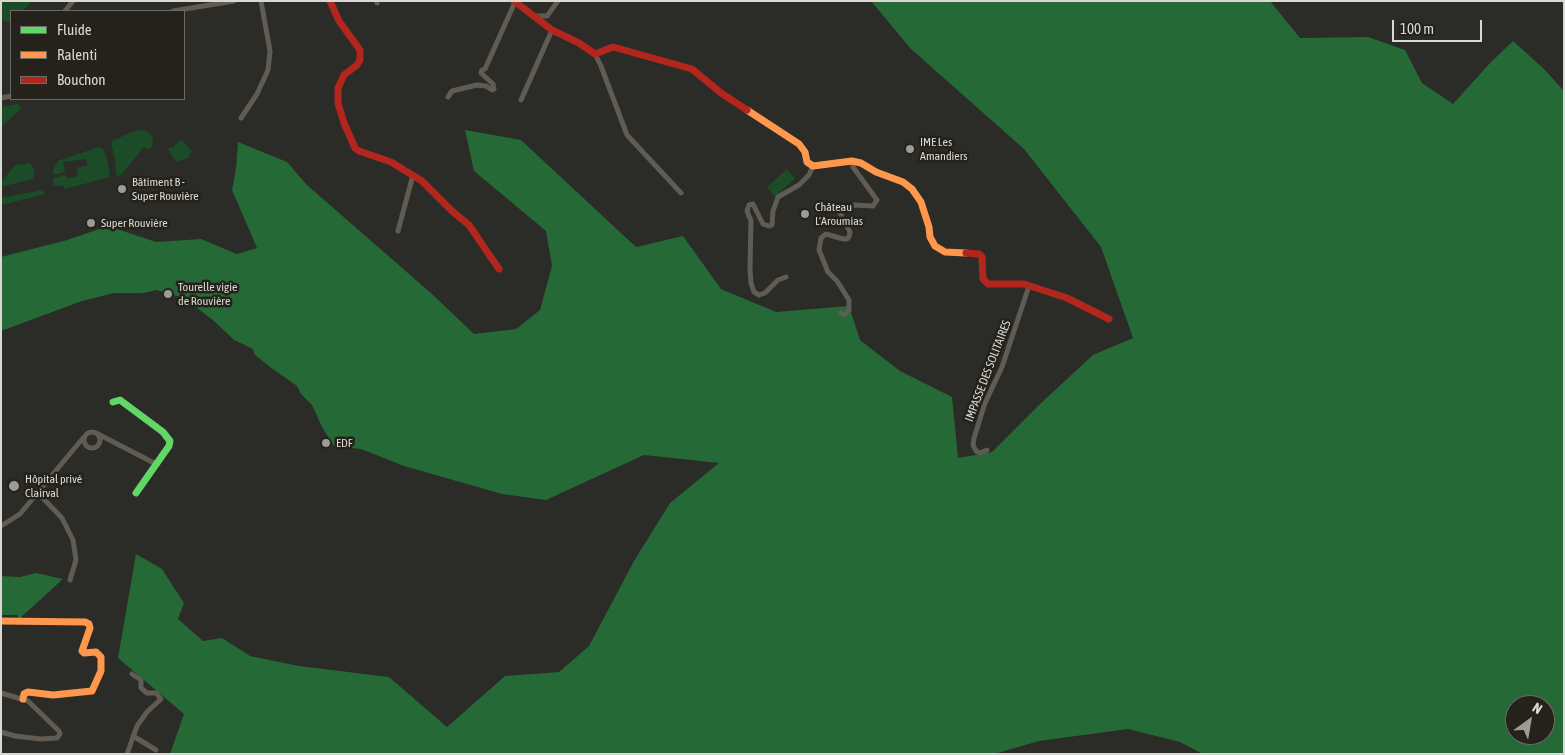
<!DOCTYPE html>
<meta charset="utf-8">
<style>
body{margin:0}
#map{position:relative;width:1565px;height:755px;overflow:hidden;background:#2b2b27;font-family:"Asap Condensed",sans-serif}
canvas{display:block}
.frame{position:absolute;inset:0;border:2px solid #d9d8d3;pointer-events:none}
.legend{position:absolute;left:10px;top:10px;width:175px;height:90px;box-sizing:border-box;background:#24221b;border:1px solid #6c6b65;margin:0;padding:6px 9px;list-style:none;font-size:15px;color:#d9d8d3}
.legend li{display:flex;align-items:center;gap:10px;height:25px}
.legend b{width:25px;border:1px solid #6c6b65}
.north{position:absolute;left:1505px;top:695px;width:50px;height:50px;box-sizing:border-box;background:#24221b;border:1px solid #6c6b65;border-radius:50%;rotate:32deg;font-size:14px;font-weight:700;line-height:20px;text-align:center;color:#d9d8d3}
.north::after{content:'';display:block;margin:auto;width:18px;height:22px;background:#9c9b97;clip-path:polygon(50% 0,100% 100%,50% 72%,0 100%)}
.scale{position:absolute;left:1392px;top:20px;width:90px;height:22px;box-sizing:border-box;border:2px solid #d9d8d3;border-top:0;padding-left:6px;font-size:15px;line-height:18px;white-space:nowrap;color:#d9d8d3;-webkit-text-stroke:4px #24221b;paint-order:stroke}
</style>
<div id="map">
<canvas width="1565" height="755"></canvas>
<div class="frame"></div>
<ul class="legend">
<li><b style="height:6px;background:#63d668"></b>Fluide</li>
<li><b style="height:6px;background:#ff974d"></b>Ralenti</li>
<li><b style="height:6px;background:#b3261e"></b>Bouchon</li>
</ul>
<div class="north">N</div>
<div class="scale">100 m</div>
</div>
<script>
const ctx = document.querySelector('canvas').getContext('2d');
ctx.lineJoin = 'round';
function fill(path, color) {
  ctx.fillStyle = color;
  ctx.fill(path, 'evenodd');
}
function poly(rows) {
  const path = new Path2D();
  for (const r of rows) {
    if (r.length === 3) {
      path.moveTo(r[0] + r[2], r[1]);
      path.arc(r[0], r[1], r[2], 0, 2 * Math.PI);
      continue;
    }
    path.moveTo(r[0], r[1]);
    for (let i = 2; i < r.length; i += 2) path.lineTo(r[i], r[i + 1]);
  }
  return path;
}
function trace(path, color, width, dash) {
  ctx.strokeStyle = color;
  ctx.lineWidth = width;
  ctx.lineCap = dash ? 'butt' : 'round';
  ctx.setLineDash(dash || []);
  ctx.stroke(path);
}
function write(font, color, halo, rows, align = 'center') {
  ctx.font = font + ' "Asap Condensed",sans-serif';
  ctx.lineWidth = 5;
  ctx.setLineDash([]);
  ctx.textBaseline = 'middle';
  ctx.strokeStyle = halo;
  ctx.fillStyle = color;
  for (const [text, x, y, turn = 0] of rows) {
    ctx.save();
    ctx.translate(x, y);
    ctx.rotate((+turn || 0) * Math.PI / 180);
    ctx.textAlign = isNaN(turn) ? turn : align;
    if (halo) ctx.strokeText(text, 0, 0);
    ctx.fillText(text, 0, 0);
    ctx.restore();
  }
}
const green = poly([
 [1,1,32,1,23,11,11,11,11,21,8,22,1,20],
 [17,104,22,108,1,127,1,107],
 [137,130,146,131,151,134,153,140,152,147,149,150,144,147,121,175,116,176,115,160,111,143,114,140],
 [181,139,192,151,188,158,178,162,173,158,168,148,174,147],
 [99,147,103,149,107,158,110,177,65,189,63,186,53,185,53,178,65,175,67,178,78,176,77,168,88,165,86,159,63,162,65,172,53,175,54,166,60,160],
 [30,163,35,171,33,179,1,187,1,182,15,165],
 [787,169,795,179,775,197,767,187],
 [41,190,46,194,1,205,1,198]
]);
const forest = poly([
 [871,1,1270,1,1300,38,1368,37,1405,50,1422,83,1453,104,1490,63,1513,41,1543,68,1564,91,1564,754,1203,754,1180,742,1128,729,1039,741,994,754,170,754,184,714,118,658,136,554,162,569,184,603,178,619,203,641,222,638,250,656,299,666,389,677,447,727,505,676,559,672,589,646,634,561,670,503,719,463,644,455,546,500,502,494,404,466,361,449,334,446,323,429,312,405,301,394,297,386,270,367,255,355,253,349,234,340,214,321,184,298,157,290,143,293,114,293,82,301,1,331,1,257,67,240,108,226,156,242,201,239,237,254,257,248,232,190,236,168,238,142,287,162,307,185,432,294,474,334,516,329,540,310,552,266,546,231,474,171,465,130,521,140,636,247,683,236,721,289,776,312,849,306,860,340,900,371,952,397,958,458,992,452,1041,403,1093,355,1133,338,1101,247,1024,149,911,49],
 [1515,705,1545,705,1545,735,1515,735],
 [36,573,63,579,18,620,18,615,1,615,1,576,20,577]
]);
const street = poly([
 [377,3,377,1],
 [65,11,73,1],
 [173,11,234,1],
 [532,16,547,16,558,1],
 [595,54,601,66,627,135,681,193],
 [448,97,452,91,477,85,486,86,492,90,494,89,493,84,481,73,482,70,485,69,515,2],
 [1,98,11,96],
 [521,100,552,30],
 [241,118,257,94,268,70,270,51,261,1],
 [398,231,413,175],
 [786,277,778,280,765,293,759,295,754,292,751,283,750,269,751,221,747,211,749,205,753,204,763,224,769,226,772,225,773,211,778,197,799,185,809,175,813,166],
 [841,313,844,315,849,310,849,300,837,281,828,272,819,250,821,238,826,234,843,239,847,239,849,237,850,232,840,213,843,208,854,205,873,206,877,200,853,167,851,161],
 [92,440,8],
 [96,433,156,464],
 [987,450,980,453,976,451,973,445,974,438,985,403,1002,367,1029,286],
 [38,493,62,518,73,540,76,560,70,580],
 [1,526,20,514,83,438],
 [1,693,28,701,59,731,60,734,57,738,40,739,15,736,1,732],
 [133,736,156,750],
 [127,754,137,726,147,712,161,699,156,693,147,693,141,688,141,680,132,674]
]);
const fast = poly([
 [113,402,120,400,163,432,170,441,169,446,136,493]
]);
const slow = poly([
 [747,110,799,144,805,152,807,162,813,166,852,161,861,163,876,172,903,182,912,189,921,202,929,227,930,237,935,246,945,252,966,253],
 [1,621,85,622,89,624,90,628,82,651,84,653,96,652,101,657,101,671,92,691,53,695,28,692,24,694,23,699]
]);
const jam = poly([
 [330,1,339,21,360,50,360,60,357,65,344,75,338,88,338,103,344,123,355,148,359,151,391,162,422,181,452,211,469,225,499,269],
 [514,1,552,30,579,43,595,54,613,47,692,69,721,93,747,110],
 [966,253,979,254,982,257,983,279,988,284,1024,284,1067,298,1109,319]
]);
const markers = [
 [910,149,5,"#9c9b97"],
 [122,189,5,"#9c9b97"],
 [805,214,5,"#9c9b97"],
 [91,223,5,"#9c9b97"],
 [168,294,5,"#9c9b97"],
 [326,443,5,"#9c9b97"],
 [14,486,6,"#9c9b97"]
];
const poiNames = [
 ["IME Les",920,142],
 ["Amandiers",920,156],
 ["Bâtiment B -",132,182],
 ["Super Rouvière",132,196],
 ["Château",815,207],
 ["L'Aroumias",815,221],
 ["Super Rouvière",101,223],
 ["Tourelle vigie",178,287],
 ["de Rouvière",178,301],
 ["EDF",336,443],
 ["Hôpital privé",25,479],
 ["Clairval",25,493]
];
const streetNames = [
 ["IMPASSE DES SOLITAIRES",988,371,-69]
];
fill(green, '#1b4b27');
fill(forest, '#246936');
trace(street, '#615c53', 5);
trace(fast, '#63d668', 7);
trace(slow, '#ff974d', 7);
trace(jam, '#b3261e', 7);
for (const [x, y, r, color] of markers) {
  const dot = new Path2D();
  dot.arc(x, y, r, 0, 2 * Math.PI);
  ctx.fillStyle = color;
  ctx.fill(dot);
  trace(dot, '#24221b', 2);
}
write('12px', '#d9d8d3', '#24221b', poiNames, 'left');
write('12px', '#d9d8d3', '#24221b', streetNames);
</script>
